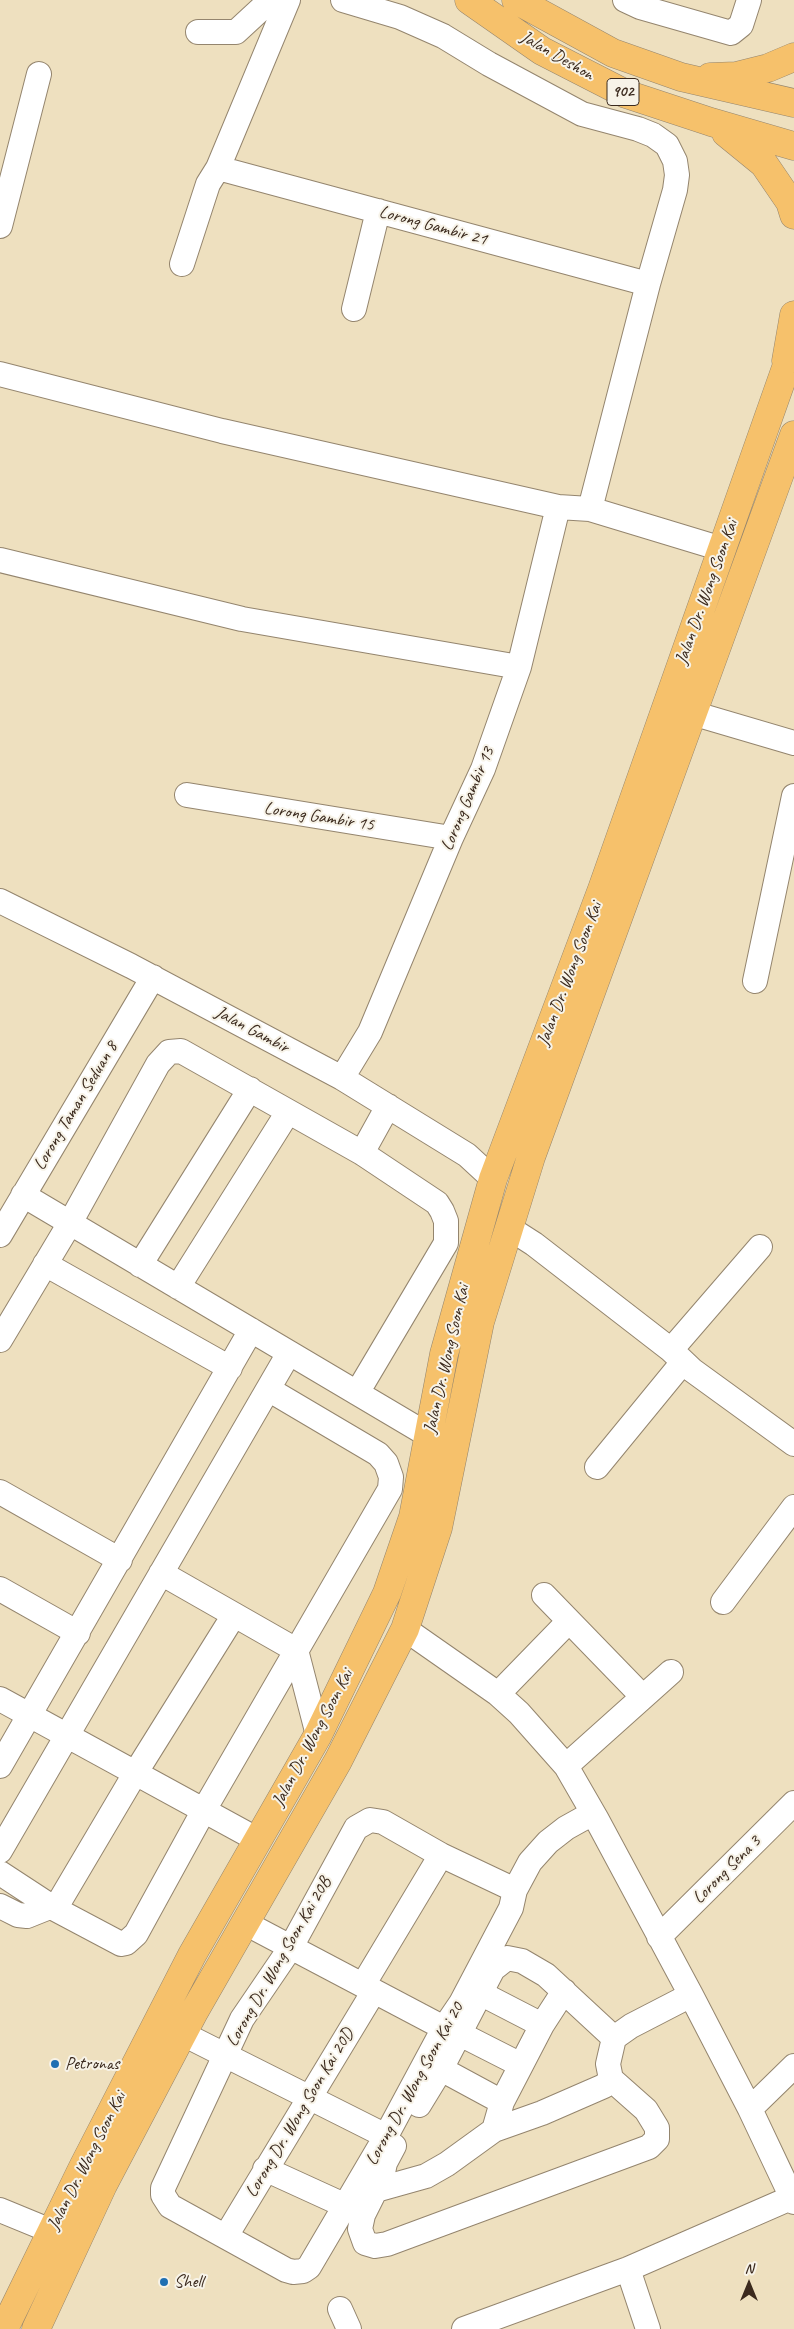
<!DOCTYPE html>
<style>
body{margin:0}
#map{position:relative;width:794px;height:2329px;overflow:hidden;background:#eee0bf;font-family:Caveat,sans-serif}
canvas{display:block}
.north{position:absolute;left:724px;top:2259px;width:50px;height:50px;-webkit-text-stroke:4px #f7f3e8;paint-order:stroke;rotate:0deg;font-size:14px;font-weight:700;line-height:20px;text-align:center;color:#3b2a1e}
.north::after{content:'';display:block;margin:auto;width:18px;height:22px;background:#3b2a1e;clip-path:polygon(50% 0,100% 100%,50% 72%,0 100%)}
</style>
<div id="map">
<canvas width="794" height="2329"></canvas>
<div class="north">N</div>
</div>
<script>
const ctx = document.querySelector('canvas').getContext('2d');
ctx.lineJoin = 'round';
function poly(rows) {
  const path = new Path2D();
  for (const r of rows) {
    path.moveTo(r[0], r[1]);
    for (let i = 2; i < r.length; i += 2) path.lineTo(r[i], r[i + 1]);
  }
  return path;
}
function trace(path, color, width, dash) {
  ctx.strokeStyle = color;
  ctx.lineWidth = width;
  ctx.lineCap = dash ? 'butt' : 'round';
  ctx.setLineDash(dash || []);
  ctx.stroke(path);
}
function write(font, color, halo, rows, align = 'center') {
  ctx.font = font + ' Caveat,sans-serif';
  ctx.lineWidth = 4;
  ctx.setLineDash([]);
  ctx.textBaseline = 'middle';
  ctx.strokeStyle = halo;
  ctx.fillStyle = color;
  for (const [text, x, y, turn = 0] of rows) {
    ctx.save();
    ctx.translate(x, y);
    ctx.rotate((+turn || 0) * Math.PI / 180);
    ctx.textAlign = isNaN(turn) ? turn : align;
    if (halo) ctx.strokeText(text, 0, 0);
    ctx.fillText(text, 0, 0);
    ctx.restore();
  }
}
const minor = poly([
 [343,0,400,17,443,36,489,64,582,114,638,129,653,135,667,145,675,161,677,175,675,190,648,284,590,509],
 [625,0,640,7,731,33,741,25,749,0],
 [198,32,236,32,262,8,284,4],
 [218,168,648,284],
 [0,226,39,74],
 [182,264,208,184,218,168,288,0],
 [354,309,378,211],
 [0,374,222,431,558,507,590,509,722,549],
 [0,560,242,619,519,667],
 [692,713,794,743],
 [187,795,451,838],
 [0,901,131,966,342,1078,467,1155,493,1179],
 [755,981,794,796],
 [342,1078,370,1032,451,838,483,769,519,667,558,507],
 [362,1153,388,1106],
 [23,1195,428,1435],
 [509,1228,534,1244,671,1350,692,1370,794,1444],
 [0,1235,153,977],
 [45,1264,230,1368],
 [140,1265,250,1089],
 [178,1287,288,1112],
 [0,1340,70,1223,158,1064,169,1052,181,1051,362,1153,437,1203,442,1211,446,1221,446,1243,357,1393],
 [671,1350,760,1247],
 [597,1467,683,1362],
 [0,1492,120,1560],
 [161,1573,296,1650,318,1735],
 [0,1589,78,1633],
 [544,1595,643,1697],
 [723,1602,794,1507],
 [405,1629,498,1694,519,1713,566,1766,596,1818,691,1995,750,2109,794,2202],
 [498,1694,569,1621],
 [0,1699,258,1840],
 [0,1766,251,1330],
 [566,1766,671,1672],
 [0,1851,289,1353],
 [0,1873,55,1909,121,1944,126,1943,136,1934,204,1810,390,1489,391,1477,386,1463,378,1454,268,1389],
 [515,1890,441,1855,383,1822,370,1820,356,1828,291,1947,242,2019,163,2188,163,2195,170,2206,286,2270,293,2272,303,2271,309,2267,386,2136,444,2028,461,2003,511,1908,515,1890,530,1862,548,1842,566,1828,593,1813],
 [0,1906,18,1915,27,1916,52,1906],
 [55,1909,136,1772,234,1615],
 [245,1923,444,2028],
 [659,1937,794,1803],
 [363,1985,441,1855],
 [480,1993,542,2025],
 [183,2034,386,2136],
 [460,2034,521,2065],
 [441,2069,502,2102],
 [419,2105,441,2069,493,1969,507,1958,522,1961,546,1975,614,2038],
 [750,2109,794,2066],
 [494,2130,502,2102,542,2025,564,1991],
 [394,2146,385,2163,382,2177,363,2215,360,2229,365,2243,375,2246,387,2244,649,2147,657,2139,657,2128,646,2110,611,2079],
 [265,2169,346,2206],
 [376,2190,426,2176,447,2164,494,2130,542,2113,604,2086,611,2079,608,2064,614,2038,631,2026,691,1995],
 [0,2210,51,2231],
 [226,2236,374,1991],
 [628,2269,648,2329],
 [340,2309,349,2329],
 [464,2329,628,2269,791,2198]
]);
const major = poly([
 [469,0,542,51,626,94,711,122,794,146],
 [516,0,613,53,681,77,794,103],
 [710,77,736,76,768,68,794,57],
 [726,133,764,164,790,202,794,215],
 [786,361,794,315],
 [4,2329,83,2167,192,1955,318,1735,387,1593,413,1517,444,1354,493,1179,602,889,794,345],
 [36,2329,103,2185,194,2012,338,1761,405,1629,438,1528,480,1322,531,1157,794,435]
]);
const markers = [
 [55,2064,5,"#1f6fb2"],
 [164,2282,5,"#1f6fb2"]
];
const shields = [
 [623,92,32]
];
const shieldNames = [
 ["902",623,92]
];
const streetNames = [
 ["Jalan Deshon",557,56,30],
 ["Lorong Gambir 21",433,226,15],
 ["Jalan Dr. Wong Soon Kai",707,592,-70],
 ["Lorong Gambir 13",468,799,-67],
 ["Lorong Gambir 15",319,817,9],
 ["Jalan Dr. Wong Soon Kai",570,974,-69],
 ["Jalan Gambir",252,1030,28],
 ["Lorong Taman Seduan 8",76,1106,-59],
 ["Jalan Dr. Wong Soon Kai",447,1359,-77],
 ["Jalan Dr. Wong Soon Kai",313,1738,-62],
 ["Lorong Sena 3",727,1870,-45],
 ["Lorong Dr. Wong Soon Kai 20B",279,1962,-60],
 ["Lorong Dr. Wong Soon Kai 20",415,2084,-61],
 ["Lorong Dr. Wong Soon Kai 20D",300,2113,-59],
 ["Jalan Dr. Wong Soon Kai",87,2161,-63]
];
const poiNames = [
 ["Petronas",65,2064],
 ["Shell",174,2282]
];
trace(minor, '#94856e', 26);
trace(major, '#94856e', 29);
trace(minor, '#fff', 24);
trace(major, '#f6c16b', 28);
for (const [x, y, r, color] of markers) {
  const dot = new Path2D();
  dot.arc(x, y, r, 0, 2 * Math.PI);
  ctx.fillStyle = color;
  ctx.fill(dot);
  trace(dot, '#f7f3e8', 2);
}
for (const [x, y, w] of shields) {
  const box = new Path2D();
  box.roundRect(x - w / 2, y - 13.5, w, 27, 4);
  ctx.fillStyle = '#f7f3e8';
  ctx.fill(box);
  trace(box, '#3b2a1e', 1);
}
write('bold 16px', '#3b2a1e', null, shieldNames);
write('18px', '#3b2a1e', '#f7f3e8', streetNames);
write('18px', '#3b2a1e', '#f7f3e8', poiNames, 'left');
</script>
